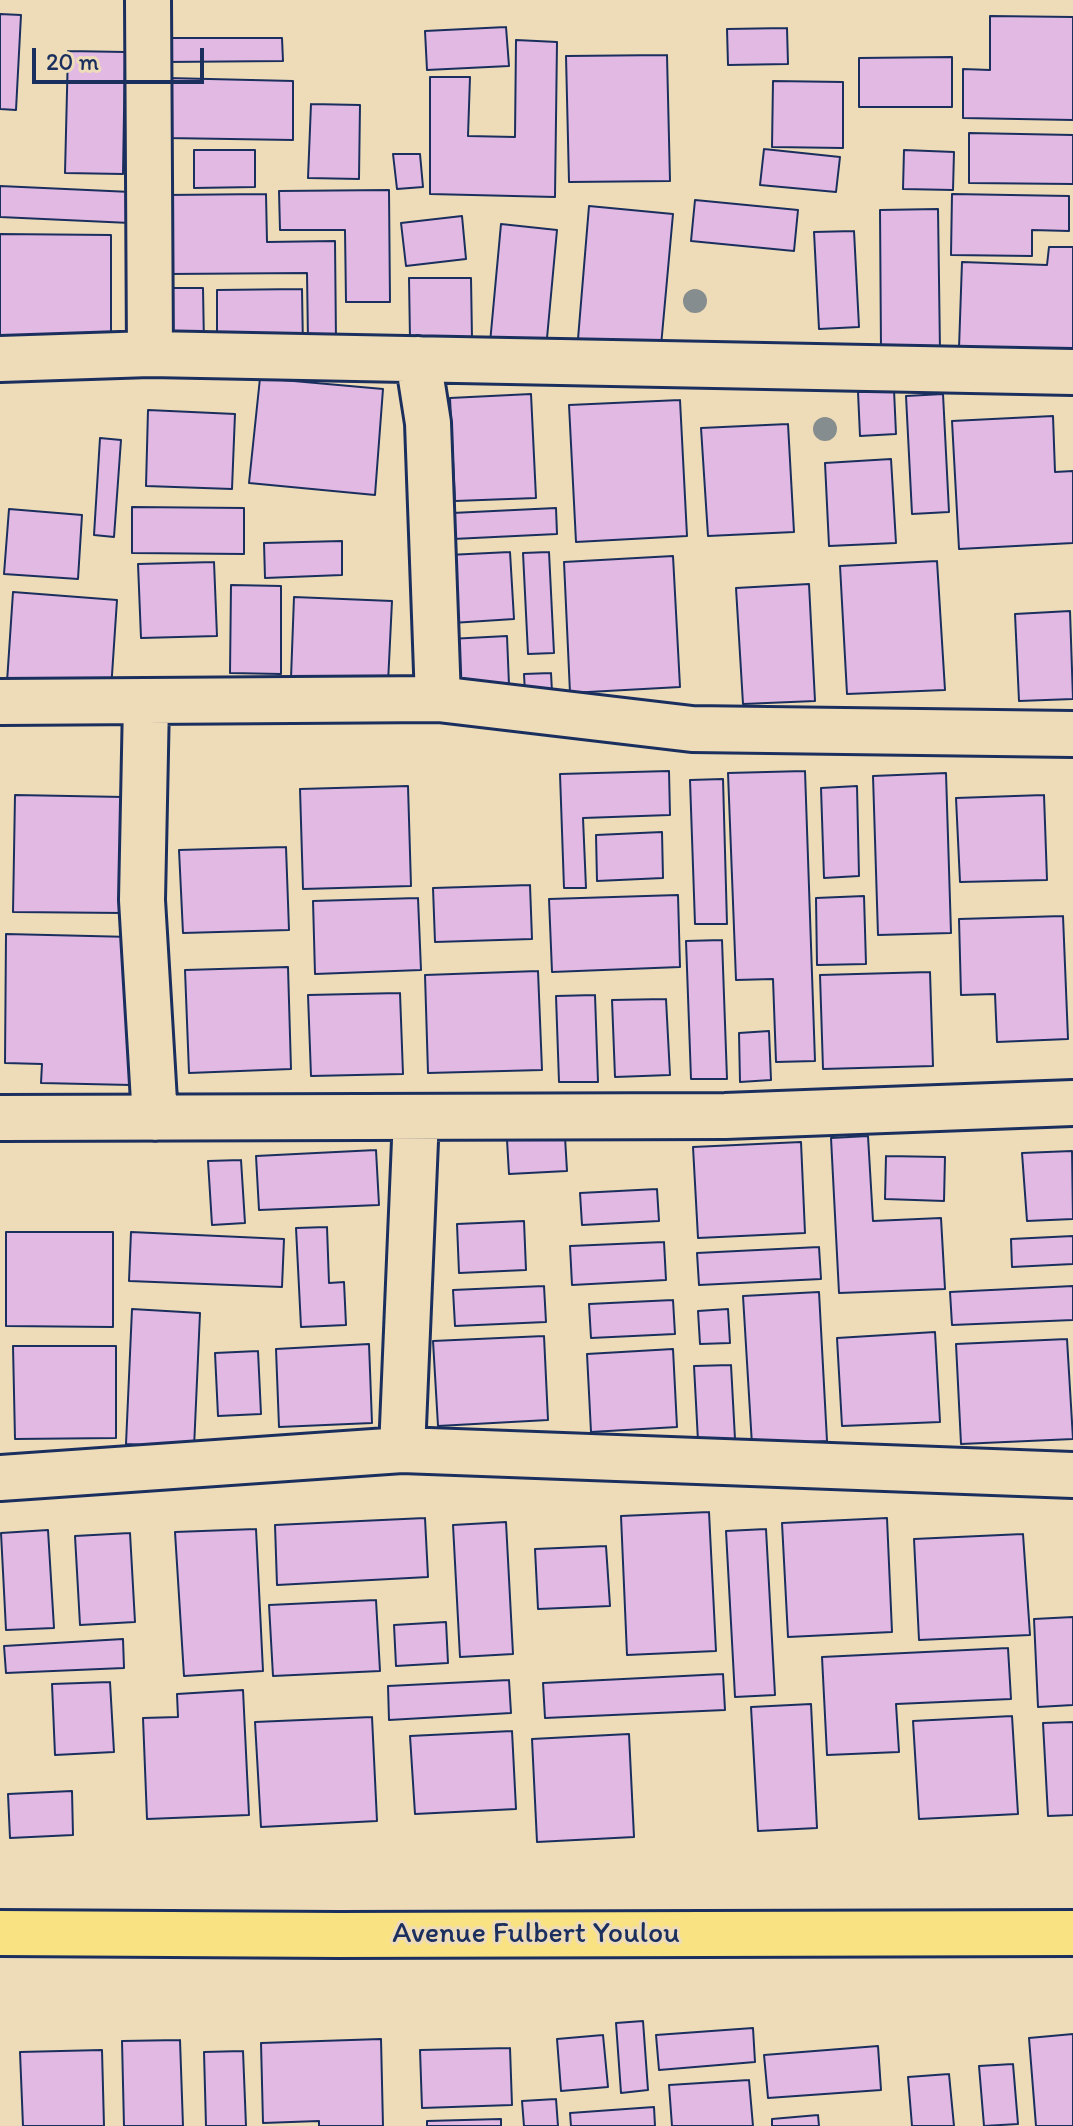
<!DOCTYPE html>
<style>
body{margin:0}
#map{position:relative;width:1073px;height:2126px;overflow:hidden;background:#eedcb9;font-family:Itim,sans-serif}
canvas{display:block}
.scale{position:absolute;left:32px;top:48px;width:172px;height:36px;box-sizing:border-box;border:4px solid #1b2f5e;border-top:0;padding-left:10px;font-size:24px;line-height:28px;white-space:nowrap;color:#1b2f5e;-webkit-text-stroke:6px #eedcb9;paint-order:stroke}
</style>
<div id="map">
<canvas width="1073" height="2126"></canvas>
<div class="scale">20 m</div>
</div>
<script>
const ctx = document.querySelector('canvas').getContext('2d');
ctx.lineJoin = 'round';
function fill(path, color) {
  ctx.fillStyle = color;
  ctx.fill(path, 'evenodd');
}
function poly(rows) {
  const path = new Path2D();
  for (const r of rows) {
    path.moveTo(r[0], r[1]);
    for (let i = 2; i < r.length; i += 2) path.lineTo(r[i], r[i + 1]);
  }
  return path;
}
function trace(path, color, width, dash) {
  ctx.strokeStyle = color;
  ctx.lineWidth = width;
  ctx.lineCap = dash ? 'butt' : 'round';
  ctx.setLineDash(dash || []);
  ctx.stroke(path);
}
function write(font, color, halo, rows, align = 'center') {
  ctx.font = font + ' Itim,sans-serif';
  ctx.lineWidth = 6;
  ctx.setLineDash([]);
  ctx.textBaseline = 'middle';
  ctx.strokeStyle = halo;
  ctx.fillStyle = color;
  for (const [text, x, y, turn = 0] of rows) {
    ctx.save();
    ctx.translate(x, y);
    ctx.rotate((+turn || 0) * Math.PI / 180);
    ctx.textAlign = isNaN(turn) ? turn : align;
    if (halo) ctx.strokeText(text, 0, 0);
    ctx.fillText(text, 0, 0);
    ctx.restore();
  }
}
const building = poly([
 [0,14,21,15,16,110,0,109,0,14],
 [990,16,1073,17,1073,120,963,118,963,69,990,70,990,16],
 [506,27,509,66,427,70,425,31,506,27],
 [787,28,788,64,728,65,727,29,787,28],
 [165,38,282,38,283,61,165,62,165,38],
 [516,40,557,42,555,197,430,194,430,77,470,77,468,136,515,137,516,40],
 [68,51,125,52,123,174,65,173,68,51],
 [667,55,670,181,569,182,566,56,667,55],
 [952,57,952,107,859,107,859,58,952,57],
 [167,78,293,81,293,140,166,138,167,78],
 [773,81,843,82,843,148,772,147,773,81],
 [311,104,360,105,359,179,308,178,311,104],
 [969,133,1073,135,1073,184,969,183,969,133],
 [764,149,840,157,836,192,760,185,764,149],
 [194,150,255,150,255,187,194,188,194,150],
 [904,150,954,152,953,190,903,189,904,150],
 [393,154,420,154,423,187,397,189,393,154],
 [0,186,131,192,130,223,0,217,0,186],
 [389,190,390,302,346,302,345,230,280,230,279,191,389,190],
 [266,194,267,242,335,241,336,341,308,341,307,273,167,274,166,195,266,194],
 [952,194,1069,196,1069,231,1032,230,1032,256,951,255,952,194],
 [695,200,798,210,794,251,691,241,695,200],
 [589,206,673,214,661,346,578,339,589,206],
 [938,209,940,351,881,351,880,210,938,209],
 [462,216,466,259,406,266,401,223,462,216],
 [501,224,557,230,546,349,490,343,501,224],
 [854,231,859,327,819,329,814,232,854,231],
 [0,234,111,235,111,338,0,337,0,234],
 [1049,247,1073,247,1073,352,959,348,962,262,1047,265,1049,247],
 [409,278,471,278,472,339,410,339,409,278],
 [161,288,203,288,204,345,162,346,161,288],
 [302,289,303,348,217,348,217,290,302,289],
 [260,378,383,389,375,495,249,483,260,378],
 [894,390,896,434,860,436,858,392,894,390],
 [531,394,536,498,455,501,450,398,531,394],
 [943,394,949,512,912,514,906,396,943,394],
 [680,400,687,536,576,542,569,405,680,400],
 [148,410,235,414,232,489,146,486,148,410],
 [1053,416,1055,472,1073,471,1073,543,959,549,952,421,1053,416],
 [788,424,794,532,708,536,701,428,788,424],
 [100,438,121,440,114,537,94,535,100,438],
 [891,459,896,543,829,546,825,463,891,459],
 [132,507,244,508,244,554,132,553,132,507],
 [556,508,557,534,453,539,452,513,556,508],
 [9,509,82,515,78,579,4,574,9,509],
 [342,541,342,575,265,578,264,543,342,541],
 [510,552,514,619,452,623,448,555,510,552],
 [549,552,554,653,528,654,523,553,549,552],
 [673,556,680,687,570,693,564,562,673,556],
 [937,561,945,690,847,694,840,566,937,561],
 [214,562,217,636,141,638,138,564,214,562],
 [809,584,815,701,743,704,736,588,809,584],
 [231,585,281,586,281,674,230,673,231,585],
 [13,592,117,600,111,690,7,682,13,592],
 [294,597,392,601,388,683,291,678,294,597],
 [1070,611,1073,699,1019,701,1015,614,1070,611],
 [507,636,509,685,451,687,449,639,507,636],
 [551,673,552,692,525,694,524,674,551,673],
 [669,771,670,815,583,818,586,888,564,888,560,774,669,771],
 [805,771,815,1061,776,1062,773,979,736,980,728,773,805,771],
 [946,773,951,933,878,935,873,776,946,773],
 [723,779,727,924,695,924,690,780,723,779],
 [408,786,411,886,303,889,300,789,408,786],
 [857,786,859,876,824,878,821,788,857,786],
 [15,795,124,797,123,913,13,912,15,795],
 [1044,795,1047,880,960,882,956,798,1044,795],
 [662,832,663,878,597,881,596,835,662,832],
 [286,847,289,930,183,933,179,850,286,847],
 [530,885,532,939,435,942,433,888,530,885],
 [678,895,680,967,552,972,549,899,678,895],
 [864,896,866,964,817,965,816,898,864,896],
 [418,898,421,970,315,974,313,901,418,898],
 [1063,916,1068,1039,997,1042,995,994,961,995,959,919,1063,916],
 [6,934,132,937,131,1085,41,1083,42,1064,5,1063,6,934],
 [722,940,727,1079,691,1079,686,941,722,940],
 [288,967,291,1069,189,1073,185,970,288,967],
 [538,971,542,1070,428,1073,425,975,538,971],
 [930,972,933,1066,823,1069,820,975,930,972],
 [400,993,403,1074,311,1076,308,995,400,993],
 [595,995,598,1082,559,1082,556,996,595,995],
 [666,999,670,1075,615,1077,612,1000,666,999],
 [769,1031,771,1080,740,1082,739,1033,769,1031],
 [868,1136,873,1221,941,1218,945,1289,839,1293,831,1138,868,1136],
 [565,1137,567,1171,509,1174,507,1140,565,1137],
 [801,1142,805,1233,698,1238,693,1147,801,1142],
 [376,1150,379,1205,259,1210,256,1156,376,1150],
 [1072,1151,1073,1219,1027,1221,1022,1153,1072,1151],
 [886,1156,945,1157,944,1201,885,1199,886,1156],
 [241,1160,245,1223,212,1225,208,1161,241,1160],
 [657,1189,659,1221,582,1225,580,1193,657,1189],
 [524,1221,526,1270,459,1273,457,1224,524,1221],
 [327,1227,329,1283,344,1282,346,1325,301,1327,296,1228,327,1227],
 [6,1232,113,1232,113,1327,6,1326,6,1232],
 [131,1232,284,1239,282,1287,129,1281,131,1232],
 [1073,1236,1073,1264,1012,1267,1011,1239,1073,1236],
 [664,1242,666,1280,572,1285,570,1246,664,1242],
 [819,1247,821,1279,699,1285,697,1253,819,1247],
 [544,1286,546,1322,455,1326,453,1290,544,1286],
 [1073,1286,1073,1320,952,1325,950,1292,1073,1286],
 [819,1292,827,1441,752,1445,743,1296,819,1292],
 [673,1300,675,1334,591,1338,589,1304,673,1300],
 [132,1309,200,1313,194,1448,126,1444,132,1309],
 [728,1309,730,1343,700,1344,698,1311,728,1309],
 [935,1332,940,1422,842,1426,837,1338,935,1332],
 [544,1336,548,1420,438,1426,433,1341,544,1336],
 [1067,1339,1073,1439,961,1444,956,1344,1067,1339],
 [369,1344,372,1423,279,1427,276,1349,369,1344],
 [13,1346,116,1346,116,1438,15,1439,13,1346],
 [673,1349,677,1427,591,1432,587,1354,673,1349],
 [258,1351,261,1414,218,1416,215,1353,258,1351],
 [731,1365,735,1439,698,1441,694,1366,731,1365],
 [709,1512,716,1651,627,1655,621,1516,709,1512],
 [425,1518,428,1577,277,1585,275,1525,425,1518],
 [887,1518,892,1632,788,1637,782,1523,887,1518],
 [506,1522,513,1654,460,1657,453,1525,506,1522],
 [256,1529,263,1671,184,1676,175,1532,256,1529],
 [766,1529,775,1695,735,1697,726,1531,766,1529],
 [48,1530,54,1628,6,1630,1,1533,48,1530],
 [130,1533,135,1622,80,1625,75,1536,130,1533],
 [1023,1534,1030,1635,919,1640,914,1539,1023,1534],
 [606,1546,610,1606,538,1609,535,1549,606,1546],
 [376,1600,380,1671,273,1676,269,1605,376,1600],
 [1073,1617,1073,1705,1038,1707,1034,1619,1073,1617],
 [446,1622,448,1663,396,1666,394,1625,446,1622],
 [123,1639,124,1668,6,1673,4,1646,123,1639],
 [1008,1648,1011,1699,896,1704,899,1752,827,1755,822,1657,1008,1648],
 [723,1674,725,1710,545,1718,543,1683,723,1674],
 [509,1680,511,1713,389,1720,388,1686,509,1680],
 [110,1682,114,1752,55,1755,52,1684,110,1682],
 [243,1690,249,1815,147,1819,143,1718,178,1717,177,1694,243,1690],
 [811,1704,817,1828,758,1831,751,1707,811,1704],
 [1012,1716,1018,1814,919,1819,913,1721,1012,1716],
 [372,1717,377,1821,261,1827,255,1722,372,1717],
 [1073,1722,1073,1815,1048,1816,1043,1723,1073,1722],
 [512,1731,516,1809,415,1814,410,1736,512,1731],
 [629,1734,634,1837,537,1842,532,1739,629,1734],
 [72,1791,73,1835,10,1838,8,1794,72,1791],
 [643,2021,648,2090,621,2093,616,2023,643,2021],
 [753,2028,755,2062,659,2070,656,2035,753,2028],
 [1073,2034,1073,2126,1036,2126,1029,2038,1073,2034],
 [603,2035,608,2087,561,2091,557,2039,603,2035],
 [381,2039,383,2126,319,2126,319,2121,263,2123,261,2043,381,2039],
 [180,2040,183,2126,124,2126,122,2041,180,2040],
 [878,2046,881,2090,768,2098,764,2055,878,2046],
 [510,2048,512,2105,422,2108,420,2050,510,2048],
 [102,2050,104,2126,23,2126,20,2052,102,2050],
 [243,2051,246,2126,206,2126,204,2052,243,2051],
 [1013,2064,1018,2124,984,2126,979,2066,1013,2064],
 [949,2074,954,2126,912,2126,908,2077,949,2074],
 [749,2080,753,2126,672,2126,669,2085,749,2080],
 [556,2099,558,2126,524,2126,522,2101,556,2099],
 [654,2107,655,2126,571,2126,570,2113,654,2107],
 [818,2115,819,2126,772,2126,772,2119,818,2115],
 [501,2119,501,2126,427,2126,427,2121,501,2119]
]);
const minor = poly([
 [148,0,150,354],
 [0,359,150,354,1073,372],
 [418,359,428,423,438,699],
 [0,702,438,699,692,729,1073,734],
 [146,703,142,900,155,1118],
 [0,1118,725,1116,1073,1103],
 [402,1450,416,1117],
 [0,1478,402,1450,1073,1475]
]);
const major = poly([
 [0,1933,339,1935,1073,1933]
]);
const trees = [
 [695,301],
 [825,429]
];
const streetNames = [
 ["Avenue Fulbert Youlou",536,1934]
];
fill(building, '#e1b9e2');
trace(building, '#1b2f5e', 2);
trace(minor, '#1b2f5e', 50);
trace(major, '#1b2f5e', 50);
trace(minor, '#eedcb9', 44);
trace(major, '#f8e281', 44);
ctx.fillStyle = '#868d8f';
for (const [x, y] of trees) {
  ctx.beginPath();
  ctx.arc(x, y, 12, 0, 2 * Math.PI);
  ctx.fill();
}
write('30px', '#1b2f5e', '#eedcb9', streetNames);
</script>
